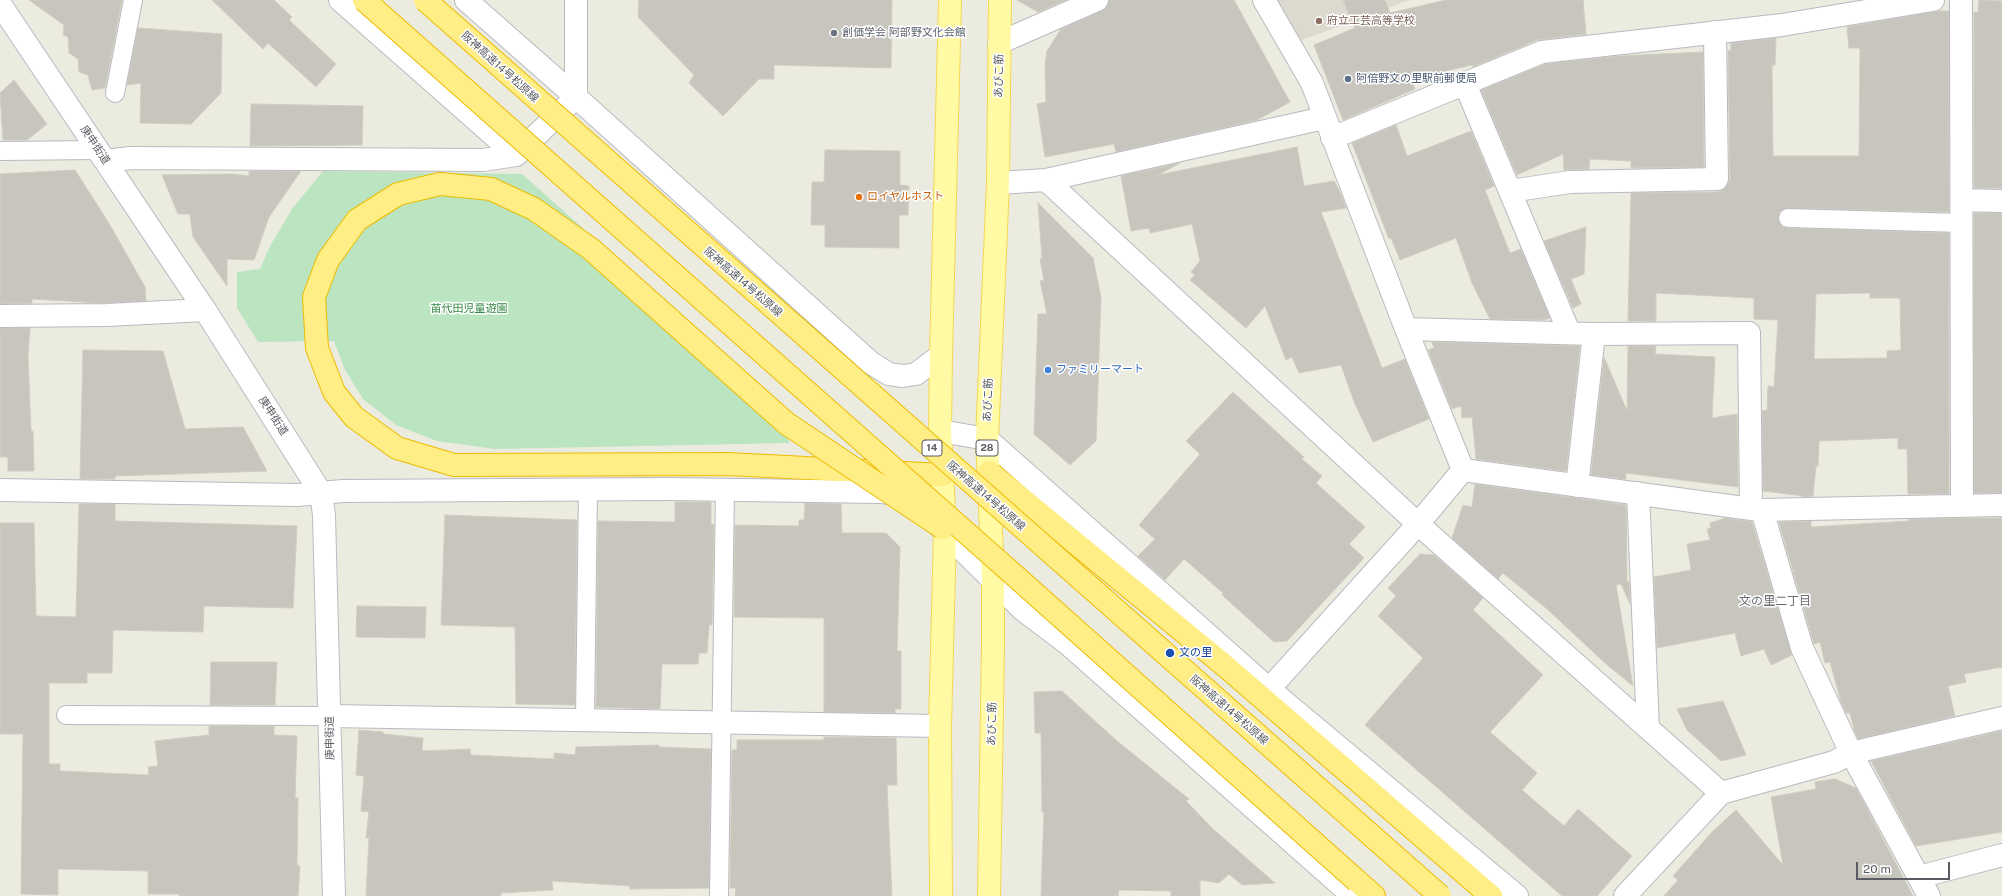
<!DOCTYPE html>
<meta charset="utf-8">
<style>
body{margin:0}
#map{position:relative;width:2002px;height:896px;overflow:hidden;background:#ecebe0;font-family:"Public Sans",sans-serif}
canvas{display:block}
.scale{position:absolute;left:1856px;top:862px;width:94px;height:18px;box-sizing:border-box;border:2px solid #595c62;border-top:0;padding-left:5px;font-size:12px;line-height:14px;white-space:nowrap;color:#595c62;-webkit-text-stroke:3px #fff;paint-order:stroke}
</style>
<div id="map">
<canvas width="2002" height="896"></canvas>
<div class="scale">20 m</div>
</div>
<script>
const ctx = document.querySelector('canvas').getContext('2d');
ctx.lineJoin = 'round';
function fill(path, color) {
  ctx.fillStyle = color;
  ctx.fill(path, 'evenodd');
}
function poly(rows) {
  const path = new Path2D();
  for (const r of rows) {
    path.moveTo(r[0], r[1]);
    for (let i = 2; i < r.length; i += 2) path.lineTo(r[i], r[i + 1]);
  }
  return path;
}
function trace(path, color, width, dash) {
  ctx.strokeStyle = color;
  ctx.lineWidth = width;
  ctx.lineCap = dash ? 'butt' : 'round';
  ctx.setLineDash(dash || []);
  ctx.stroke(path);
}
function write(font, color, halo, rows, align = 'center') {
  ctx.font = font + ' "Public Sans","Noto Sans JP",sans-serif';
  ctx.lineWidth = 3;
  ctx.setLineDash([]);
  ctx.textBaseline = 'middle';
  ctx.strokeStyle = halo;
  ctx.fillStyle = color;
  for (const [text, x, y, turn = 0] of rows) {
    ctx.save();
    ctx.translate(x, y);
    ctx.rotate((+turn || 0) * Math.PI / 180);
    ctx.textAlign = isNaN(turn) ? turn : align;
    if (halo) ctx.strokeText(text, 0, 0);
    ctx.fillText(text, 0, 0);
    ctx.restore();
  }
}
const education = poly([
 [1275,0,1409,0,1297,42]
]);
const green = poly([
 [323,171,522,174,785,408,789,443,495,449,437,441,396,425,363,399,344,368,334,341,258,342,237,308,237,272,260,269,269,248,292,209]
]);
const building = poly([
 [29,0,122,0,105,88,92,90,88,75,79,72,78,59,69,53,68,37,63,35,64,25,29,0],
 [212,0,274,0,292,17,289,20,336,64,316,87,268,43,263,49,212,0],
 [639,0,892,0,891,68,774,65,774,79,759,79,723,116,689,83,694,75,638,17,639,0],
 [1017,0,1066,0,1038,12,1017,0],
 [1109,0,1234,0,1290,102,1257,120,1116,152,1114,144,1045,157,1037,104,1046,102,1045,66,1047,51,1061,29,1102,11,1107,7,1109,0],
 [1343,0,1385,0,1390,13,1446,0,1583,0,1586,34,1537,40,1473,67,1472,65,1411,79,1415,89,1343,120,1314,45,1355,28,1343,0],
 [1979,0,2002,1,2002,188,1974,188,1974,12,1978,12,1979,0],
 [1938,11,1949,11,1949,212,1788,208,1779,212,1778,218,1782,227,1788,228,1949,233,1949,494,1908,494,1907,449,1898,449,1898,438,1819,441,1818,466,1816,466,1813,496,1801,497,1804,496,1763,491,1762,411,1767,410,1768,386,1774,387,1778,320,1754,319,1754,298,1656,293,1656,321,1628,321,1631,193,1717,192,1723,190,1728,185,1730,179,1728,51,1731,50,1731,43,1776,38,1775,65,1772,65,1773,156,1859,156,1860,48,1849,48,1847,27,1938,11],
 [1870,293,1870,298,1900,298,1901,350,1887,351,1887,358,1814,359,1816,294,1870,293],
 [138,28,222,34,221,93,191,124,140,123,141,83,127,85,138,28],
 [1703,52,1704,167,1631,168,1631,161,1590,159,1589,169,1564,170,1563,154,1517,175,1481,90,1545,64,1619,56,1703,52],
 [14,80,47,124,27,140,3,140,0,93,14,80],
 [251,104,363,106,362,145,250,146,251,104],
 [1396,125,1407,156,1471,131,1494,186,1485,190,1510,253,1521,249,1550,318,1544,320,1490,319,1472,283,1456,238,1400,260,1391,238,1389,239,1352,143,1396,125],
 [1297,147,1304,186,1334,181,1340,192,1346,208,1321,212,1382,368,1405,359,1429,419,1373,442,1355,404,1341,365,1299,373,1292,357,1286,360,1265,306,1246,328,1190,280,1195,275,1191,272,1200,261,1192,224,1150,233,1149,228,1131,231,1121,176,1180,163,1158,175,1297,147],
 [825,150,900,151,900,185,909,186,908,215,899,215,899,248,825,247,825,225,811,225,812,182,824,182,825,150],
 [75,170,110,225,145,287,146,301,101,303,32,299,32,303,0,304,0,174,75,170],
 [249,171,301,171,269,217,254,260,227,259,227,286,193,237,190,214,178,214,162,175,231,174,249,176,249,171],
 [1038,203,1093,258,1101,298,1096,441,1070,465,1034,434,1038,314,1047,314,1040,281,1044,280,1040,259,1042,258,1038,203],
 [1974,213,2002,213,2002,493,1974,493,1974,213],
 [1586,227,1584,274,1571,279,1581,304,1573,308,1544,241,1586,227],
 [0,328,30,328,28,355,31,431,33,431,34,471,8,471,8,457,0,457,0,328],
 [1432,342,1580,346,1566,471,1476,459,1472,417,1462,418,1461,406,1452,409,1428,350,1434,348,1432,342],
 [1628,346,1656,346,1655,354,1715,357,1712,418,1737,414,1738,487,1626,473,1626,479,1591,475,1604,357,1627,411,1628,346],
 [83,350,163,351,185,429,243,427,267,471,115,476,115,479,80,479,83,350],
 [1233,392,1304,457,1302,459,1322,476,1316,483,1365,527,1349,544,1364,558,1287,641,1274,642,1222,595,1223,593,1184,559,1165,580,1138,556,1155,539,1139,525,1200,454,1186,441,1233,392],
 [1475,484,1626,505,1627,582,1629,581,1630,604,1621,584,1616,585,1633,686,1605,663,1547,609,1503,573,1498,579,1452,538,1463,505,1472,507,1475,484],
 [675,502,711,502,711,524,714,525,712,625,709,625,707,653,699,653,698,664,662,664,660,709,596,707,598,521,675,522,675,502],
 [805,503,841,504,842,533,886,533,900,547,897,651,901,651,901,709,895,709,895,713,824,712,824,618,734,617,735,525,799,526,799,520,804,520,805,503],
 [79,504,115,504,115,521,297,526,293,608,204,606,203,632,113,630,112,673,87,673,87,683,49,683,49,764,60,764,60,771,149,775,148,767,158,766,155,741,209,735,209,726,274,726,274,735,297,736,295,798,298,798,297,865,300,866,298,896,179,896,179,894,148,894,148,871,58,869,58,895,21,894,23,734,0,734,0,523,34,523,36,616,76,617,79,504],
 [445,515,577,520,575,705,516,704,515,627,441,625,445,515],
 [1726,518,1752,522,1792,655,1771,665,1764,649,1741,656,1735,633,1657,648,1654,577,1691,570,1687,544,1710,540,1707,529,1711,528,1710,523,1726,518],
 [2002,518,2002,667,1964,674,1966,682,1948,686,1955,716,1858,739,1854,729,1850,713,1846,713,1841,702,1830,662,1825,663,1820,642,1814,644,1779,522,1811,521,1811,527,1909,521,1909,519,2002,518],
 [1420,554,1434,555,1483,598,1473,610,1543,675,1490,732,1537,773,1522,790,1564,826,1578,809,1632,856,1597,896,1562,896,1365,725,1423,658,1378,616,1396,596,1388,588,1420,554],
 [357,606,426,607,425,638,356,637,357,606],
 [211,662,277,662,275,705,210,705,211,662],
 [1062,691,1117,741,1189,799,1186,801,1213,829,1275,883,1242,885,1229,874,1219,883,1200,880,1200,896,1171,896,1171,891,1119,890,1118,896,1041,896,1044,812,1042,812,1041,733,1035,733,1034,692,1062,691],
 [1723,701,1746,755,1721,761,1687,730,1677,709,1723,701],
 [359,730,383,732,383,734,423,738,422,751,470,749,471,755,554,759,554,753,575,755,576,747,659,745,659,747,711,749,709,888,630,889,630,886,552,881,553,890,501,893,501,896,366,896,369,838,366,838,369,812,361,811,364,776,356,775,359,730],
 [2002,731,2002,832,1916,846,1871,761,2002,731],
 [824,737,896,738,897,785,887,785,892,896,735,896,736,888,730,888,732,750,737,750,737,740,824,740,824,737],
 [1835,779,1856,788,1913,896,1664,896,1678,880,1673,876,1713,831,1736,810,1783,865,1771,797,1816,789,1815,782,1835,779]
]);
const lane = poly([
 [115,93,133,0],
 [0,151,98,150],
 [1788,218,1962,223],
 [66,715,329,716],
 [585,719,588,489],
 [719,896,725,489]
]);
const street = poly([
 [340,0,516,155],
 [466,0,576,97,871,363,889,374,903,376,916,374,941,355],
 [1264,0,1312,83,1406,329,1463,470],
 [1961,0,1962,505],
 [999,43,1097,0],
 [1465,84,1569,332],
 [1332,138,1542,52,1782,25,1933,0],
 [106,161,130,158,483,160,516,155,576,97,576,0],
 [1046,180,1418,524,1721,793],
 [998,183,1046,180,1324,118],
 [1510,191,1570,182,1717,179,1715,32],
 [1962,200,2002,201],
 [0,316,107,315,205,310],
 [1406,329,1594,334,1749,333,1751,508],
 [940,431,987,439,1269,689,1517,896],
 [1463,470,1759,510,2002,505],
 [1577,486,1594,334],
 [0,490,297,495,343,491,670,489,882,492,899,494],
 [1638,493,1648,728],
 [1762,510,1802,648,1851,753,1929,896],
 [936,522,945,533,1023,610,1068,644,1353,896],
 [1269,689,1418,524,1463,470],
 [329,716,940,726],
 [1919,877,2002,855],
 [1625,896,1721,793,1834,762,1851,753,2002,718]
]);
const secondary = poly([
 [0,4,205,310,321,493,324,515,334,896]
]);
const primary = poly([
 [941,896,940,726,945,533,940,431,941,355,950,0],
 [989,896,993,645,993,578,987,439,998,183,1000,0]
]);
const highway = poly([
 [786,423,591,249,534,209,491,189,440,184,398,194,357,220,328,260,314,297,317,348,334,392,354,417,397,448,454,465,728,464,943,475],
 [989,472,1224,665,1491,896],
 [1357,881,1374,896]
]);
const highwayBridge = poly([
 [364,0,1014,575,1357,881],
 [425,0,1440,896],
 [786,423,943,528]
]);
const markers = [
 [1319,21,4,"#8d6e63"],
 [834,33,4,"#6b7280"],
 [1348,79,4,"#5c6f8a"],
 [859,197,4,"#e8710a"],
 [1048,370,4,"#3f7fe0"],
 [1170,653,5,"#1a4fb4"]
];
const shields = [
 [932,448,20],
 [987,448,22]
];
const shieldNames = [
 ["14",932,448],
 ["28",987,448]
];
const educationNames = [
 ["府立工芸高等学校",1327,21]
];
const worshipNames = [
 ["創価学会 阿部野文化会館",842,33]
];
const streetNames = [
 ["阪神高速14号松原線",500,67,42],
 ["あびこ筋",999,76,-89],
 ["庚申街道",95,145,56],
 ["阪神高速14号松原線",743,282,41],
 ["あびこ筋",988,400,-88],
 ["庚申街道",273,416,57],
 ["阪神高速14号松原線",986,496,41],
 ["阪神高速14号松原線",1229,710,41],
 ["あびこ筋",992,724,-89],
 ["庚申街道",330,738,-91]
];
const serviceNames = [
 ["阿倍野文の里駅前郵便局",1356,79]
];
const foodNames = [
 ["ロイヤルホスト",867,197]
];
const parkNames = [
 ["苗代田児童遊園",469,309]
];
const shopNames = [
 ["ファミリーマート",1056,370]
];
const transitNames = [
 ["文の里",1179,653]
];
const neighbourhoodNames = [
 ["文の里二丁目",1775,601]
];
fill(education, '#dcdacf');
fill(green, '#bbe5c0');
fill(building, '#c7c5bd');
trace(building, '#d1cdbe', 1);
trace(lane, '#b8bac0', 20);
trace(street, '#b8bac0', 24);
trace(secondary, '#b9bcc3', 24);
trace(primary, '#f3d752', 24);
trace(highway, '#edbc00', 24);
trace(lane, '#fff', 18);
trace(street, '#fff', 22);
trace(secondary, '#fff', 22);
trace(primary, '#fffaa3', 22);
trace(highway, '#ffed85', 22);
trace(highwayBridge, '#edbc00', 24, []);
trace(highwayBridge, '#ffed85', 22);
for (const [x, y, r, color] of markers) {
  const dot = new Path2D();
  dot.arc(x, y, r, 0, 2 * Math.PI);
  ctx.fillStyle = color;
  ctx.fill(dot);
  trace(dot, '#fff', 1.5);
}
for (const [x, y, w] of shields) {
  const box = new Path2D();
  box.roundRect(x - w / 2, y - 8, w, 16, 3);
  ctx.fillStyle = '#fff';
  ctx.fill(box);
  trace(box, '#595c62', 1);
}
write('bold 10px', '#595c62', null, shieldNames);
write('11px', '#785e54', '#fff', educationNames, 'left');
write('11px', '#5b616d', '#fff', worshipNames, 'left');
write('11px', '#595c62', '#fff', streetNames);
write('11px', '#4e5e75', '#fff', serviceNames, 'left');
write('11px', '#c56008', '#fff', foodNames, 'left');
write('11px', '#338640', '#fff', parkNames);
write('11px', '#366cbe', '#fff', shopNames, 'left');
write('11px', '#164399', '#fff', transitNames, 'left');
write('12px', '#6a6e74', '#fff', neighbourhoodNames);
</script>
